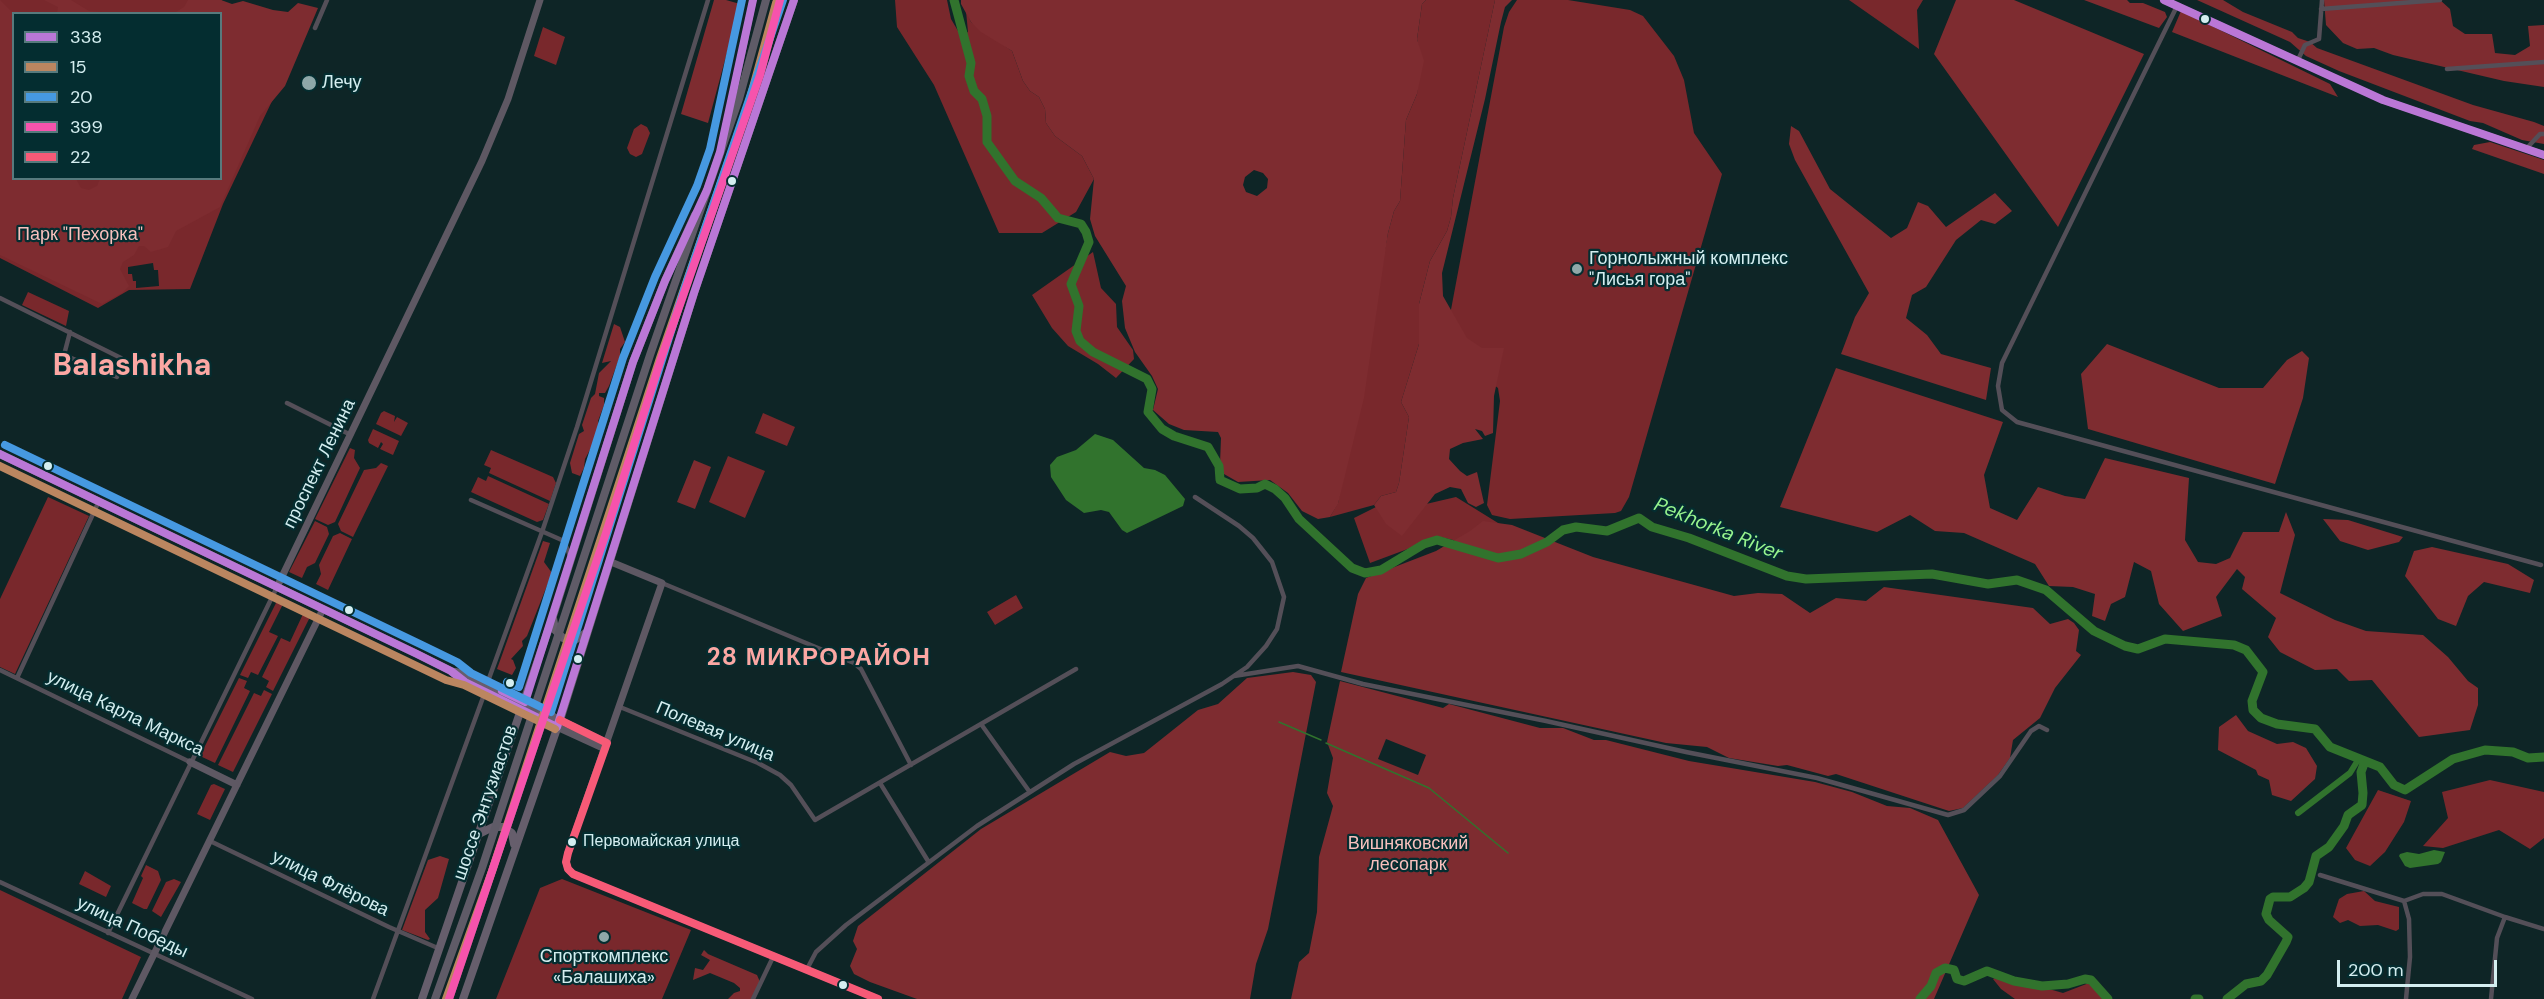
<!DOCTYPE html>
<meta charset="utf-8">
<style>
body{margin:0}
#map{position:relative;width:2544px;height:999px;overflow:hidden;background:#0e2526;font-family:"DM Sans",sans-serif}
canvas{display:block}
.legend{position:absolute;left:12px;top:12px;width:210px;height:168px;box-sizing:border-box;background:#042d30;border:2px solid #577a7d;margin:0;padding:8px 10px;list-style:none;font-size:18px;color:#d4eef0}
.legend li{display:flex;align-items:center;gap:12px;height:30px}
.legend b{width:30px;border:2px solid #577a7d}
.scale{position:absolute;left:2337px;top:960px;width:160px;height:27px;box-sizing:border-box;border:3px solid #d4eef0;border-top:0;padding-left:8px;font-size:18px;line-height:21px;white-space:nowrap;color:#d4eef0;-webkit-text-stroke:4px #042d30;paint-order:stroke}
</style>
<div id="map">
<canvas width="2544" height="999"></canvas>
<ul class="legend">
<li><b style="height:8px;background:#ba77d6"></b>338</li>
<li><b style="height:8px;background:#bb8660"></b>15</li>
<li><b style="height:8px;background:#4699e1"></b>20</li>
<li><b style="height:8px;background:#f653ac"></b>399</li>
<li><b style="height:8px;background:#f75a77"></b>22</li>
</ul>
<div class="scale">200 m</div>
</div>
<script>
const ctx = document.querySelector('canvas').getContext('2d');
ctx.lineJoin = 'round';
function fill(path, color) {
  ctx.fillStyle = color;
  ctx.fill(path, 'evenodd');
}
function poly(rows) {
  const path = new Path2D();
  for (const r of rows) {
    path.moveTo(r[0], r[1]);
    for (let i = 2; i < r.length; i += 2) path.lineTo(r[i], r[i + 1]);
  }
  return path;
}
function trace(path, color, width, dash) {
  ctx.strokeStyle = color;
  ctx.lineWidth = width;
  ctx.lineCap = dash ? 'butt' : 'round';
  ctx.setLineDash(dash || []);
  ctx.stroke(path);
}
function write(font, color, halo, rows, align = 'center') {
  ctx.font = font + ' "DM Sans",sans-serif';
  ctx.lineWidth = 4.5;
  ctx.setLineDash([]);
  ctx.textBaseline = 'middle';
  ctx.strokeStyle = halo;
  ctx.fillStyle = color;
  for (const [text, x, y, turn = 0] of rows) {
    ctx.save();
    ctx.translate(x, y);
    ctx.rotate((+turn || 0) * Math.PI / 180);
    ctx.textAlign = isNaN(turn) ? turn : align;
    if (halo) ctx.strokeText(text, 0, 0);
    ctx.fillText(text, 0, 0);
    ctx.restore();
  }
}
const green = poly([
 [0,0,222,0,216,13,14,14,14,178,220,178,293,57,223,204,190,289,129,290,98,308,0,258],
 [153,263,154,270,158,270,159,286,136,288,136,281,133,281,132,274,128,274,128,267],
 [895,0,947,0,951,19,961,36,968,32,966,11,971,22,1012,51,1023,81,1030,91,1039,97,1045,109,1046,123,1055,136,1082,156,1094,179,1076,212,1042,233,999,233,934,85,897,27],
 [1426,0,1495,0,1453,198,1451,217,1447,231,1430,261,1419,304,1419,344,1401,402,1409,417,1399,483,1396,492,1381,496,1374,505,1330,517,1338,503,1388,233,1394,211,1400,201,1406,120,1417,94,1420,54,1417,39,1422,4],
 [1517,0,1568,0,1630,10,1643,16,1674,56,1684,80,1694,133,1722,174,1629,497,1621,511,1615,513,1510,519,1492,515,1487,505,1500,401,1498,388,1444,347,1504,27,1509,12],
 [1849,0,1923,0,1917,10,1919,49],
 [543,27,565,37,556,65,534,56],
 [641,124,647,127,650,133,642,154,636,157,630,154,627,148,634,129],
 [1093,252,1101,288,1116,304,1117,327,1133,350,1134,359,1116,378,1098,364,1068,346,1052,328,1032,295],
 [28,292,69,311,66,326,22,305],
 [384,411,395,416,394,422,397,417,408,423,401,436,376,424,381,413],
 [763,413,795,427,787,446,755,433],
 [373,429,399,441,393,455,380,449,383,444,381,442,378,448,369,443,368,440],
 [350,448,355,450,354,458,360,468,335,522,328,525,315,519],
 [491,450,553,477,556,483,550,501,489,473,491,468,484,465],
 [728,456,765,471,745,518,709,502],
 [381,463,388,466,353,537,341,531,338,524,364,470,376,468],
 [488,476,549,504,543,520,537,522,471,492,478,477,486,481],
 [48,497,89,516,15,674,0,667,0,599],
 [1456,497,1511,531,1492,549,1440,537,1370,563,1354,518,1382,504,1426,504],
 [315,521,327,527,329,534,315,563,307,567,302,578,289,572],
 [340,533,352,539,328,590,316,584,321,574,319,565,333,536],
 [1016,595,1023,608,995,625,987,612],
 [277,601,283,604,269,632,278,636,258,675,251,672,248,678,240,675],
 [303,614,310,617,273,691,266,687,269,681,262,677,281,638,290,642],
 [239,678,247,681,244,688,250,691,215,763,200,756],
 [264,690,272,694,233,772,218,765,254,693,261,696],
 [2490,780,2544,792,2544,838,2530,849,2499,830,2443,848,2423,846,2448,818,2442,792],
 [214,784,225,789,210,820,197,814,211,785],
 [2378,790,2411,801,2404,822,2385,852,2370,866,2355,860,2346,848],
 [146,865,158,871,161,880,147,909,144,909,132,903,143,878,141,876],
 [85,871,111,886,106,897,79,884],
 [174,879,181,882,161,917,152,911,166,882],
 [562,879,691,930,662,999,496,999,540,888],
 [0,890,141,957,122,999,0,999],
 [2364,891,2375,901,2399,907,2399,929,2396,931,2378,925,2360,926,2348,920,2340,923,2333,917,2339,899,2347,894],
 [2000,975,2063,993,2089,983,2104,999,2015,999,2001,989,1993,979]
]);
const forest = poly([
 [0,0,14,14,14,178,76,179,81,188,89,190,97,186,100,179,220,178,220,14,162,13,176,12,184,7,188,0,221,0,232,4,243,1,273,10,288,12,298,3,318,8,285,86,260,116,220,207,176,231,168,247,151,252,144,246,139,246,134,255,123,262,120,269,129,286,122,293,102,304,0,255],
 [44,0,71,0,89,11,114,13,57,13,58,7],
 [714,0,726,0,740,4,708,123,681,114],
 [961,0,1426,0,1422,4,1417,39,1424,61,1417,94,1406,120,1400,201,1394,211,1388,233,1364,398,1338,504,1330,517,1318,519,1302,511,1288,493,1270,480,1238,482,1224,474,1220,464,1221,438,1218,432,1184,430,1169,424,1153,410,1158,389,1152,376,1135,352,1125,328,1122,301,1126,286,1095,236,1090,219,1094,179,1082,156,1055,136,1046,123,1045,109,1039,97,1030,91,1023,81,1012,51,981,32,971,22,961,4],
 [1254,170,1263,173,1268,179,1267,188,1257,196,1246,192,1243,185,1245,177],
 [1495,0,1512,0,1505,7,1501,22,1485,99,1442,273,1443,296,1467,338,1482,348,1504,348,1494,396,1493,433,1485,436,1482,431,1475,429,1483,439,1463,443,1450,449,1449,459,1460,471,1467,476,1477,472,1484,503,1476,507,1468,503,1461,489,1450,487,1435,494,1402,536,1386,524,1374,505,1381,496,1396,492,1399,483,1409,417,1401,402,1419,344,1419,304,1430,261,1447,231,1451,217,1453,198],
 [1956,0,2014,0,2144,54,2058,227,1934,54],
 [2084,0,2127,0,2130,3,2143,3,2165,12,2167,17,2159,28],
 [2197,0,2223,0,2243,12,2292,32,2298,38,2310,42,2317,48,2473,105,2534,122,2544,126,2544,144,2522,140,2483,123,2470,121,2339,71,2306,56,2290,42],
 [2324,0,2440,0,2450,9,2453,26,2465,34,2492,34,2495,53,2515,55,2530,46,2528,26,2544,25,2544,87,2504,81,2393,55,2374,48,2357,49,2343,43,2326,25],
 [2181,11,2330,84,2338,97,2172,32],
 [1791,126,1799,131,1830,189,1891,238,1907,228,1918,202,1928,206,1946,227,1995,193,2012,211,1995,224,1981,220,1956,240,1926,287,1912,295,1906,318,1927,335,1941,354,1991,368,1986,400,1841,354,1855,317,1869,293,1795,160,1789,144],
 [2490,142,2544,160,2544,174,2472,149,2474,145],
 [614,324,620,327,625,342,620,349,620,356,609,386,605,393,599,393,599,396,604,398,604,405,598,421,599,427,593,444,585,459,584,468,580,476,572,473,570,463,579,434,584,431,582,425,591,398,595,394,599,373,611,361,602,363],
 [2107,344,2219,388,2263,388,2287,360,2302,351,2309,358,2303,398,2275,484,2088,429,2081,374],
 [1836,368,2003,422,1984,475,1990,508,2017,520,2038,487,2065,496,2085,499,2105,458,2189,478,2185,540,2198,562,2216,564,2230,558,2243,532,2279,532,2286,512,2295,535,2280,593,2335,620,2366,631,2423,635,2448,657,2468,681,2478,688,2478,705,2470,730,2419,737,2372,680,2349,681,2337,669,2315,670,2280,652,2268,637,2276,618,2242,589,2245,577,2237,569,2216,597,2222,616,2183,631,2159,604,2151,571,2134,562,2125,597,2111,604,2105,621,2092,616,2095,594,2073,587,2049,586,2035,564,1964,533,1935,531,1910,515,1877,532,1780,507],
 [694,460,711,467,695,509,677,502],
 [2323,519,2348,520,2403,537,2399,542,2368,550,2340,541],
 [1483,521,1512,525,1593,557,1734,596,1758,593,1782,594,1810,613,1836,598,1866,601,1884,587,2033,608,2050,624,2068,619,2074,623,2079,630,2076,651,2081,655,2055,688,2040,718,2013,740,2010,758,1998,775,1963,808,1949,811,1836,774,1828,776,1787,765,1778,766,1729,758,1707,747,1666,743,1341,672,1358,594,1366,578,1436,551,1470,531],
 [543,541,550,543,544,562,552,573,527,636,522,641,523,646,511,659,513,660,516,668,512,675,497,669],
 [2432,547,2508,564,2534,580,2530,593,2484,582,2468,596,2456,626,2438,619,2405,576,2414,551],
 [1293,672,1311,675,1316,682,1268,929,1256,964,1250,999,917,999,870,982,854,974,850,966,857,949,853,941,858,926,981,829,1110,752,1126,756,1144,753,1198,710,1218,704,1247,678],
 [1340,681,1443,708,1449,704,1540,728,1563,728,1594,740,1606,740,1689,761,1815,782,1852,792,1887,806,1910,808,1938,820,1979,895,1934,999,1291,999,1299,962,1309,953,1317,912,1319,857,1333,806,1327,793,1333,758,1327,742],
 [1386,739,1426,755,1418,775,1378,759],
 [2236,715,2248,731,2277,744,2293,742,2306,748,2317,766,2315,779,2291,801,2272,795,2269,780,2258,775,2256,770,2218,750,2219,727],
 [440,856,449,859,438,898,425,910,425,932,430,939,428,940,402,930,428,860],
 [704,950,708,954,757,975,760,982,752,999,728,999,734,993,740,991,740,988,734,983,710,973,693,980,695,968,703,970,710,960,701,955]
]);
const water = poly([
 [1095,434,1113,440,1144,468,1155,470,1165,475,1185,499,1183,506,1127,533,1122,530,1109,512,1101,510,1084,513,1066,500,1051,477,1050,465,1057,457,1076,450],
 [2434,850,2445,852,2441,862,2438,864,2410,868,2405,866,2399,856,2400,854,2407,852,2419,854]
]);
const stream = poly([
 [1279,722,1321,740],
 [1326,743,1429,788,1508,853]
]);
const canal = poly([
 [2298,813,2350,773,2358,760]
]);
const river = poly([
 [954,0,971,63,969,76,974,91,982,99,987,116,987,142,1015,181,1041,198,1058,218,1081,224,1086,232,1089,242,1071,284,1079,306,1076,331,1080,341,1093,352,1147,379,1152,389,1148,412,1162,429,1174,436,1208,447,1219,466,1220,480,1240,489,1257,488,1265,484,1275,489,1285,498,1299,519,1352,568,1365,573,1381,570,1424,544,1437,540,1498,558,1521,554,1547,542,1563,530,1576,527,1607,531,1639,518,1652,527,1689,538,1787,576,1806,579,1932,574,1988,584,2017,580,2046,590,2094,631,2125,646,2138,649,2165,639,2234,645,2246,650,2263,672,2252,701,2253,710,2261,718,2277,724,2315,729,2330,747,2380,767,2394,785,2405,790,2453,759,2485,750,2513,752,2528,758,2544,757],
 [1920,999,1931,986,1936,973,1945,968,1954,970,1957,979,1964,981,1987,971,2014,981,2042,986,2068,984,2085,979,2091,980,2108,999],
 [2195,999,2199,999],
 [2227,999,2246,984,2261,981,2267,975,2286,942,2288,937,2269,920,2266,914,2270,899,2273,897,2290,897,2304,888,2309,882,2316,856,2329,847,2344,826,2348,815,2362,805,2363,793,2361,772,2365,761]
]);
const street = poly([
 [2177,6,2002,363,1998,386,2002,410,2017,422,2541,565],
 [2321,9,2440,0],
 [315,28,327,0],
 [2297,62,2305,45,2319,39,2322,0],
 [2447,69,2544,62],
 [2526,149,2540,134,2544,134],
 [0,298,121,358],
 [70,332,64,355,117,377],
 [287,403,351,435],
 [471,500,564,541,570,556],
 [662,583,854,663,861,669,911,765],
 [0,670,190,762],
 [1234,676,1298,666,1363,684,1546,721,1686,752,1817,778,1948,815,1964,810,2000,776,2031,731,2039,726,2047,730],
 [17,678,99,501],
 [487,684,542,532,577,427,708,0],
 [620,707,758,763,780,775,791,785,815,820,1076,669],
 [981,724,1029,791],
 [880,783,928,861],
 [210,841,389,927,440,949],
 [2320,875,2404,901,2409,919,2410,957,2406,999],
 [0,882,252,999],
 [2404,901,2423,894,2442,894,2505,917,2544,929],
 [108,933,277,587],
 [807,969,816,952,846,925,977,826,1074,764,1222,684,1247,667,1266,646,1277,629,1284,597,1272,562,1253,538,1239,526,1195,497],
 [373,999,485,692],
 [753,999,774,955],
 [2491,999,2497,938,2505,917]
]);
const secondary = poly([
 [2164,0,2383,100,2544,155],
 [727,124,753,0],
 [611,562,662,583,568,853,566,862,568,869,573,874,878,999],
 [277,587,482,161,508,99,540,0],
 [560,720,607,743],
 [557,727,605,749],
 [190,762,237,785],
 [132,999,323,609]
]);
const primary = poly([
 [0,454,417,654,451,671,465,682,557,727],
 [553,618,555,630,563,638,575,640,587,632],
 [455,672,468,675,560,720],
 [479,834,493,827,503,827,512,833,514,844],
 [422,999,554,613,633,362,665,281,695,215],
 [463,999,560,720,694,293,794,0]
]);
const highway = poly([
 [435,999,482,868,650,355,739,99,766,0],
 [449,999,606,533,661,359,760,75,780,0]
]);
const bus1 = poly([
 [2164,0,2383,100,2544,155],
 [0,454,417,654,451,671,465,682,557,727,694,293,794,0],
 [502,691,525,702,633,362,665,281,707,190,720,152,753,0]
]);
const bus2 = poly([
 [0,466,446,680,464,685,555,729],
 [446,999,492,871,660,358,749,102,776,3]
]);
const bus3 = poly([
 [5,445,422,645,457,662,471,673,551,712,684,290,783,0],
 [507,682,519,687,623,358,655,277,697,186,710,149,742,0]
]);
const bus4 = poly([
 [449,999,606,533,661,359,760,75,780,0]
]);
const bus5 = poly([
 [560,720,607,743,568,853,566,862,568,869,573,874,878,999]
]);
const markers = [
 [2205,19,5,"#d4eef0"],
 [309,83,8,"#8fa8a9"],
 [732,181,5,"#d4eef0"],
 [1577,269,6,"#8fa8a9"],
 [48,466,5,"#d4eef0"],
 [349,610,5,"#d4eef0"],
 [578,659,5,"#d4eef0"],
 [510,683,5,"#d4eef0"],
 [572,842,5,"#d4eef0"],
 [604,937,6,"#8fa8a9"],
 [843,985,5,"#d4eef0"]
];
const busNames = [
 ["Первомайская улица",583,842]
];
const poiNames = [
 ["Лечу",322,83],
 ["Горнолыжный комплекс",1589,259],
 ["\"Лисья гора\"",1589,280],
 ["Спорткомплекс",604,957,"center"],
 ["«Балашиха»",604,978,"center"]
];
const parkNames = [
 ["Парк \"Пехорка\"",80,235],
 ["Вишняковский",1408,844],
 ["лесопарк",1408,865]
];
const streetNames = [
 ["проспект Ленина",320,464,-64],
 ["улица Карла Маркса",125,714,26],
 ["Полевая улица",715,732,23],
 ["шоссе Энтузиастов",486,803,-71],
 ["улица Флёрова",330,884,26],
 ["улица Победы",132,928,25]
];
const waterNames = [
 ["Pekhorka River",1718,530,22]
];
const districtNames = [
 ["28 МИКРОРАЙОН",819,659]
];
const townNames = [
 ["Balashikha",132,367]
];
fill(green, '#79282c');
fill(forest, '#7e2c30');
fill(water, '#31732d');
trace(stream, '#31732d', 1.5);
trace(canal, '#31732d', 6);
trace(river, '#31732d', 9);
trace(street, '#544f58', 4.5);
trace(secondary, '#5e5863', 7);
trace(primary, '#665e6c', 8);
trace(highway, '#5f5b67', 8);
trace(bus1, '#ba77d6', 8);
trace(bus2, '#bb8660', 8);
trace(bus3, '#4699e1', 8);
trace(bus4, '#f653ac', 8);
trace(bus5, '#f75a77', 8);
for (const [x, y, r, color] of markers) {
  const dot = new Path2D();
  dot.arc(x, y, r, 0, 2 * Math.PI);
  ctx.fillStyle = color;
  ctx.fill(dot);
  trace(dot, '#042d30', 2);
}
write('16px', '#d4eef0', '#042d30', busNames, 'left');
write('18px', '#d4eef0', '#042d30', poiNames, 'left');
write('18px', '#f8c0bd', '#042d30', parkNames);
write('18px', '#d4eef0', '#042d30', streetNames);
write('italic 20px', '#97f48e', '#042d30', waterNames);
ctx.letterSpacing = '1.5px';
write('bold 24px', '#fba7a3', '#042d30', districtNames);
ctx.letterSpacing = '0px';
write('bold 30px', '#fba7a3', '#042d30', townNames);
</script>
